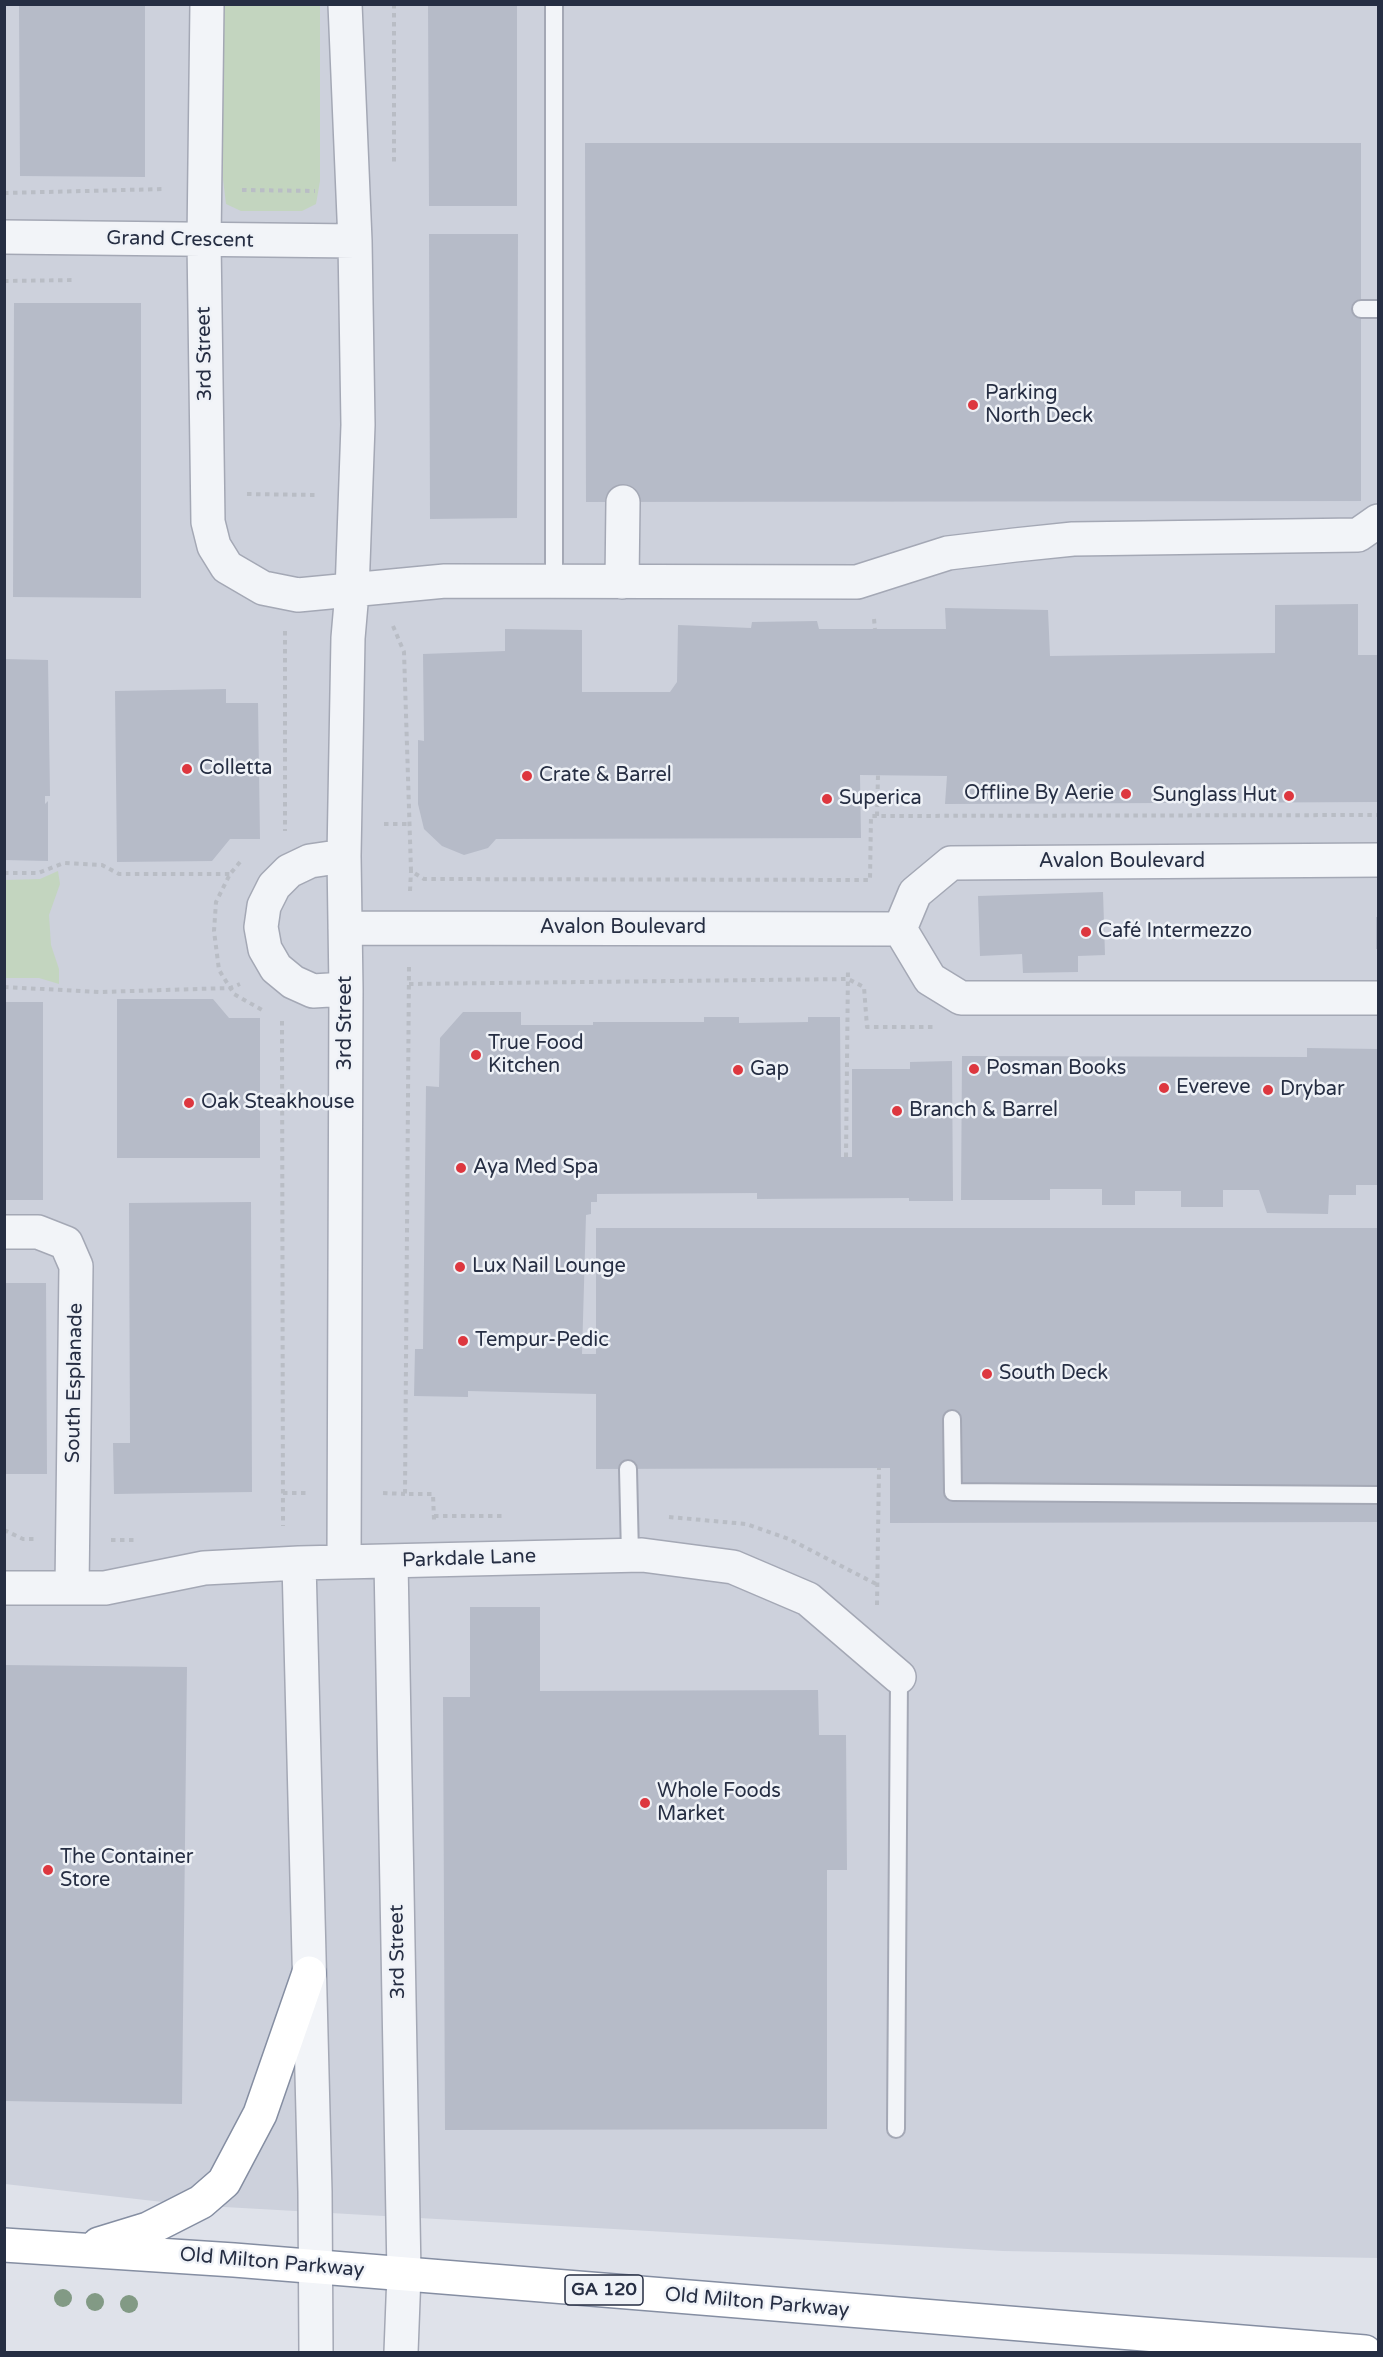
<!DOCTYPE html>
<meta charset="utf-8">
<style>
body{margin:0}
#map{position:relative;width:1383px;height:2357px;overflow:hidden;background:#dfe2ea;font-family:"Varela Round",sans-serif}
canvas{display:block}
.frame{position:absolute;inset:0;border:6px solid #262e43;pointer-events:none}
</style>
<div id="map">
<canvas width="1383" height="2357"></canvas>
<div class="frame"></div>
</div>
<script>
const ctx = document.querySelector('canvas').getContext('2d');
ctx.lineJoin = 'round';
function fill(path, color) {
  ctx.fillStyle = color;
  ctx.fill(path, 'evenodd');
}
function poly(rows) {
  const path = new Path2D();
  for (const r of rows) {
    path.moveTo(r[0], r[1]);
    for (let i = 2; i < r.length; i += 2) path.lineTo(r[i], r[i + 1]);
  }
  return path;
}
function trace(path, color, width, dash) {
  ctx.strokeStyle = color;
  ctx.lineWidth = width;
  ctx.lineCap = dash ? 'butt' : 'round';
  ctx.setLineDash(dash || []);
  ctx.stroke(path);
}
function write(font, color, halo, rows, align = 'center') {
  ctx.font = font + ' "Varela Round",sans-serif';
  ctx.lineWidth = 5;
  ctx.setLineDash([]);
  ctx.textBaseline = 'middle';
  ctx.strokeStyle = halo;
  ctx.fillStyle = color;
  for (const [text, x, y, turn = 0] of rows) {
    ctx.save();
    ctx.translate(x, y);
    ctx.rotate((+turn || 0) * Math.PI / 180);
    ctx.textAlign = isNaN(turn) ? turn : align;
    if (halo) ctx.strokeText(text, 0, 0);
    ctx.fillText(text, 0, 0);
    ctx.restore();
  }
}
const built = poly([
 [5,5,1378,5,1378,2258,1003,2251,189,2205,5,2184]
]);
const green = poly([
 [223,5,320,5,320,181,316,204,302,211,241,211,226,204,223,179],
 [58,871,60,884,49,915,51,945,59,969,59,984,39,978,5,978,5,880,40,879]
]);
const building = poly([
 [19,4,145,4,145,177,20,176],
 [428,4,517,4,517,206,429,206],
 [585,143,1361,143,1361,501,586,502],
 [429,234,518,234,517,518,430,519],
 [14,303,141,303,141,598,13,597],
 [1358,604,1358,655,1378,655,1378,802,945,804,947,776,860,775,861,838,496,839,488,848,464,855,442,846,424,829,418,804,418,740,424,741,423,654,505,651,505,629,582,630,582,692,670,692,677,682,678,625,751,628,752,622,817,621,819,629,946,629,945,608,1048,610,1050,656,1275,653,1275,605],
 [4,659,48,660,50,796,45,796,45,804,48,801,48,861,4,860],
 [226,689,226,703,258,703,260,839,230,839,212,861,117,862,115,691],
 [1103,892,1105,955,1078,956,1078,972,1023,973,1022,954,980,956,978,896],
 [1376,917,1378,917,1378,949,1376,949],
 [117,999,213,999,229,1018,260,1018,260,1158,117,1158],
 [4,1002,43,1002,43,1200,4,1200],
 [463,1012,521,1012,521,1025,593,1025,593,1022,704,1022,704,1017,739,1017,739,1023,808,1022,808,1017,840,1017,841,1157,852,1157,852,1069,910,1069,910,1062,952,1061,953,1201,909,1201,909,1198,757,1199,757,1193,597,1194,597,1202,591,1202,591,1214,586,1215,582,1354,596,1354,596,1228,1378,1228,1378,1522,890,1523,890,1468,596,1469,596,1394,468,1391,468,1397,414,1396,415,1349,423,1349,426,1086,439,1087,440,1038],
 [1307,1048,1378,1049,1378,1185,1356,1185,1356,1195,1329,1195,1328,1214,1267,1213,1259,1190,1223,1190,1223,1207,1181,1207,1181,1191,1135,1191,1135,1205,1102,1205,1102,1189,1050,1189,1050,1200,961,1200,962,1056,1307,1057],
 [251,1202,252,1492,114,1494,113,1443,130,1443,129,1203],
 [4,1283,46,1283,47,1474,4,1474],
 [470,1607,540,1607,540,1691,818,1690,819,1735,846,1735,847,1870,827,1870,827,2129,445,2130,443,1697,470,1697],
 [4,1665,187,1667,182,2104,4,2101]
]);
const path = poly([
 [394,4,394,166],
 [242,190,315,191],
 [4,193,165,189],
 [4,281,76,280],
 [247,494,317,495],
 [874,619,875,629],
 [393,626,404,652,411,871,424,879,870,880,871,816,877,816,1378,815],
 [285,631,285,831],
 [877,816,878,775],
 [384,824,410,824],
 [240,862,230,874,216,902,214,931,219,970,234,994,262,1010],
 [4,873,38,873,64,863,102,865,119,874,230,874],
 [410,891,411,871],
 [409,967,405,1494,433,1494,434,1520],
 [409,984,848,979,864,987,867,1027,933,1027],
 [4,987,100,992,230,988,240,984],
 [282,1021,283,1526],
 [846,1157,848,968],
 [283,1493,306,1493],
 [383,1493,405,1494],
 [434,1516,502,1516],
 [669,1517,746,1524,789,1539,878,1585],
 [4,1530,23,1539,35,1539],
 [111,1540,134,1540],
 [877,1605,879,1468]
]);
const lane = poly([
 [554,4,554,581],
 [1361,309,1378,309],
 [952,1419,953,1492,1378,1495],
 [628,1469,630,1555],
 [896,2129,899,1677]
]);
const street = poly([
 [207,4,204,241,208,522,214,546,227,567,263,588,298,595,445,581,857,582,948,553,1015,545,1073,539,1358,535,1378,521],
 [4,237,355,241],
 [622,582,623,502],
 [344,856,310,861,289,871,274,886,264,906,261,927,265,949,276,968,293,982,313,991,346,989],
 [345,928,900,929],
 [900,929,915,893,951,863,1378,860],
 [900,929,930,979,961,998,1378,998],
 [4,1232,38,1232,66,1243,76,1266,72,1588],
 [391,1561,404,2274,401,2352],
 [344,1562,346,989,344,856,348,638,352,592,358,425,355,241,345,4],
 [299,1563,315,2192,316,2352],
 [4,1588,105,1588,204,1568,299,1563,642,1555,733,1567,808,1599,899,1677]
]);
const highway = poly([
 [99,2244,148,2229,201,2202,224,2182,260,2114,309,1973],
 [4,2245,234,2260,1365,2352]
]);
const trees = [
 [63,2298],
 [95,2302],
 [129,2304]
];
const markers = [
 [973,405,6,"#dd373f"],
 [187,769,6,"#dd373f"],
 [527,776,6,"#dd373f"],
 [1126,794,6,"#dd373f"],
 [1289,796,6,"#dd373f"],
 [827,799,6,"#dd373f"],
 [1086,932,6,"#dd373f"],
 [476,1055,6,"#dd373f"],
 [974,1069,6,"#dd373f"],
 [738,1070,6,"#dd373f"],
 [1164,1088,6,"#dd373f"],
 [1268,1090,6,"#dd373f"],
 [189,1103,6,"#dd373f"],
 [897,1111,6,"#dd373f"],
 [461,1168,6,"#dd373f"],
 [460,1267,6,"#dd373f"],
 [463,1341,6,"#dd373f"],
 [987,1374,6,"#dd373f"],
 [645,1803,6,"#dd373f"],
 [48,1870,6,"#dd373f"]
];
const shields = [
 [604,2290,78]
];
const shieldNames = [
 ["GA 120",604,2290]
];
const streetNames = [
 ["Grand Crescent",180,240,1],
 ["3rd Street",205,354,-91],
 ["Avalon Boulevard",1122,862],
 ["Avalon Boulevard",623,928],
 ["3rd Street",346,1023,-90],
 ["South Esplanade",75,1383,-89],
 ["Parkdale Lane",469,1559,-2],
 ["3rd Street",398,1952,-91],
 ["Old Milton Parkway",272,2263,5],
 ["Old Milton Parkway",757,2303,5]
];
const poiNames = [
 ["Parking",985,394],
 ["North Deck",985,417],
 ["Colletta",199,769],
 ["Crate & Barrel",539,776],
 ["Offline By Aerie",1114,794,"right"],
 ["Sunglass Hut",1277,796,"right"],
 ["Superica",839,799],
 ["Café Intermezzo",1098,932],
 ["True Food",488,1044],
 ["Kitchen",488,1067],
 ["Posman Books",986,1069],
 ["Gap",750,1070],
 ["Evereve",1176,1088],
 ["Drybar",1280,1090],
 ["Oak Steakhouse",201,1103],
 ["Branch & Barrel",909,1111],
 ["Aya Med Spa",473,1168],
 ["Lux Nail Lounge",472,1267],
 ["Tempur-Pedic",475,1341],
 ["South Deck",999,1374],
 ["Whole Foods",657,1792],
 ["Market",657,1815],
 ["The Container",60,1858],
 ["Store",60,1881]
];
fill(built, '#cdd1dc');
fill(green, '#c3d5bf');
fill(building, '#b6bbc8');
trace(lane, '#a4a8b5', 20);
trace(street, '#a4a8b5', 36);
trace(highway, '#858ea2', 36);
trace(path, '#b9bdc5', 4, [4.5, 4.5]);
trace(lane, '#f2f4f8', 16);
trace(street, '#f2f4f8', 33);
trace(highway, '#fff', 33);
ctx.fillStyle = '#829a85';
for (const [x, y] of trees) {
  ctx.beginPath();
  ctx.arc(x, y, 9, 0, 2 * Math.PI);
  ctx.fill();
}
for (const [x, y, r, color] of markers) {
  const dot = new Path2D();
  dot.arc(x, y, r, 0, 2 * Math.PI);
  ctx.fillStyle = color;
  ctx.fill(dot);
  trace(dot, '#eff2f7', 2);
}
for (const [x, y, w] of shields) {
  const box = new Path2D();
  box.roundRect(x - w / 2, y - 15, w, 30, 4.5);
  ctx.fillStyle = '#eff2f7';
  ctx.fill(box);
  trace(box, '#262e43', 1.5);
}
write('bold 18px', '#262e43', null, shieldNames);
write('20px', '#262e43', '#eff2f7', streetNames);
write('20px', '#262e43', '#eff2f7', poiNames, 'left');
</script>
